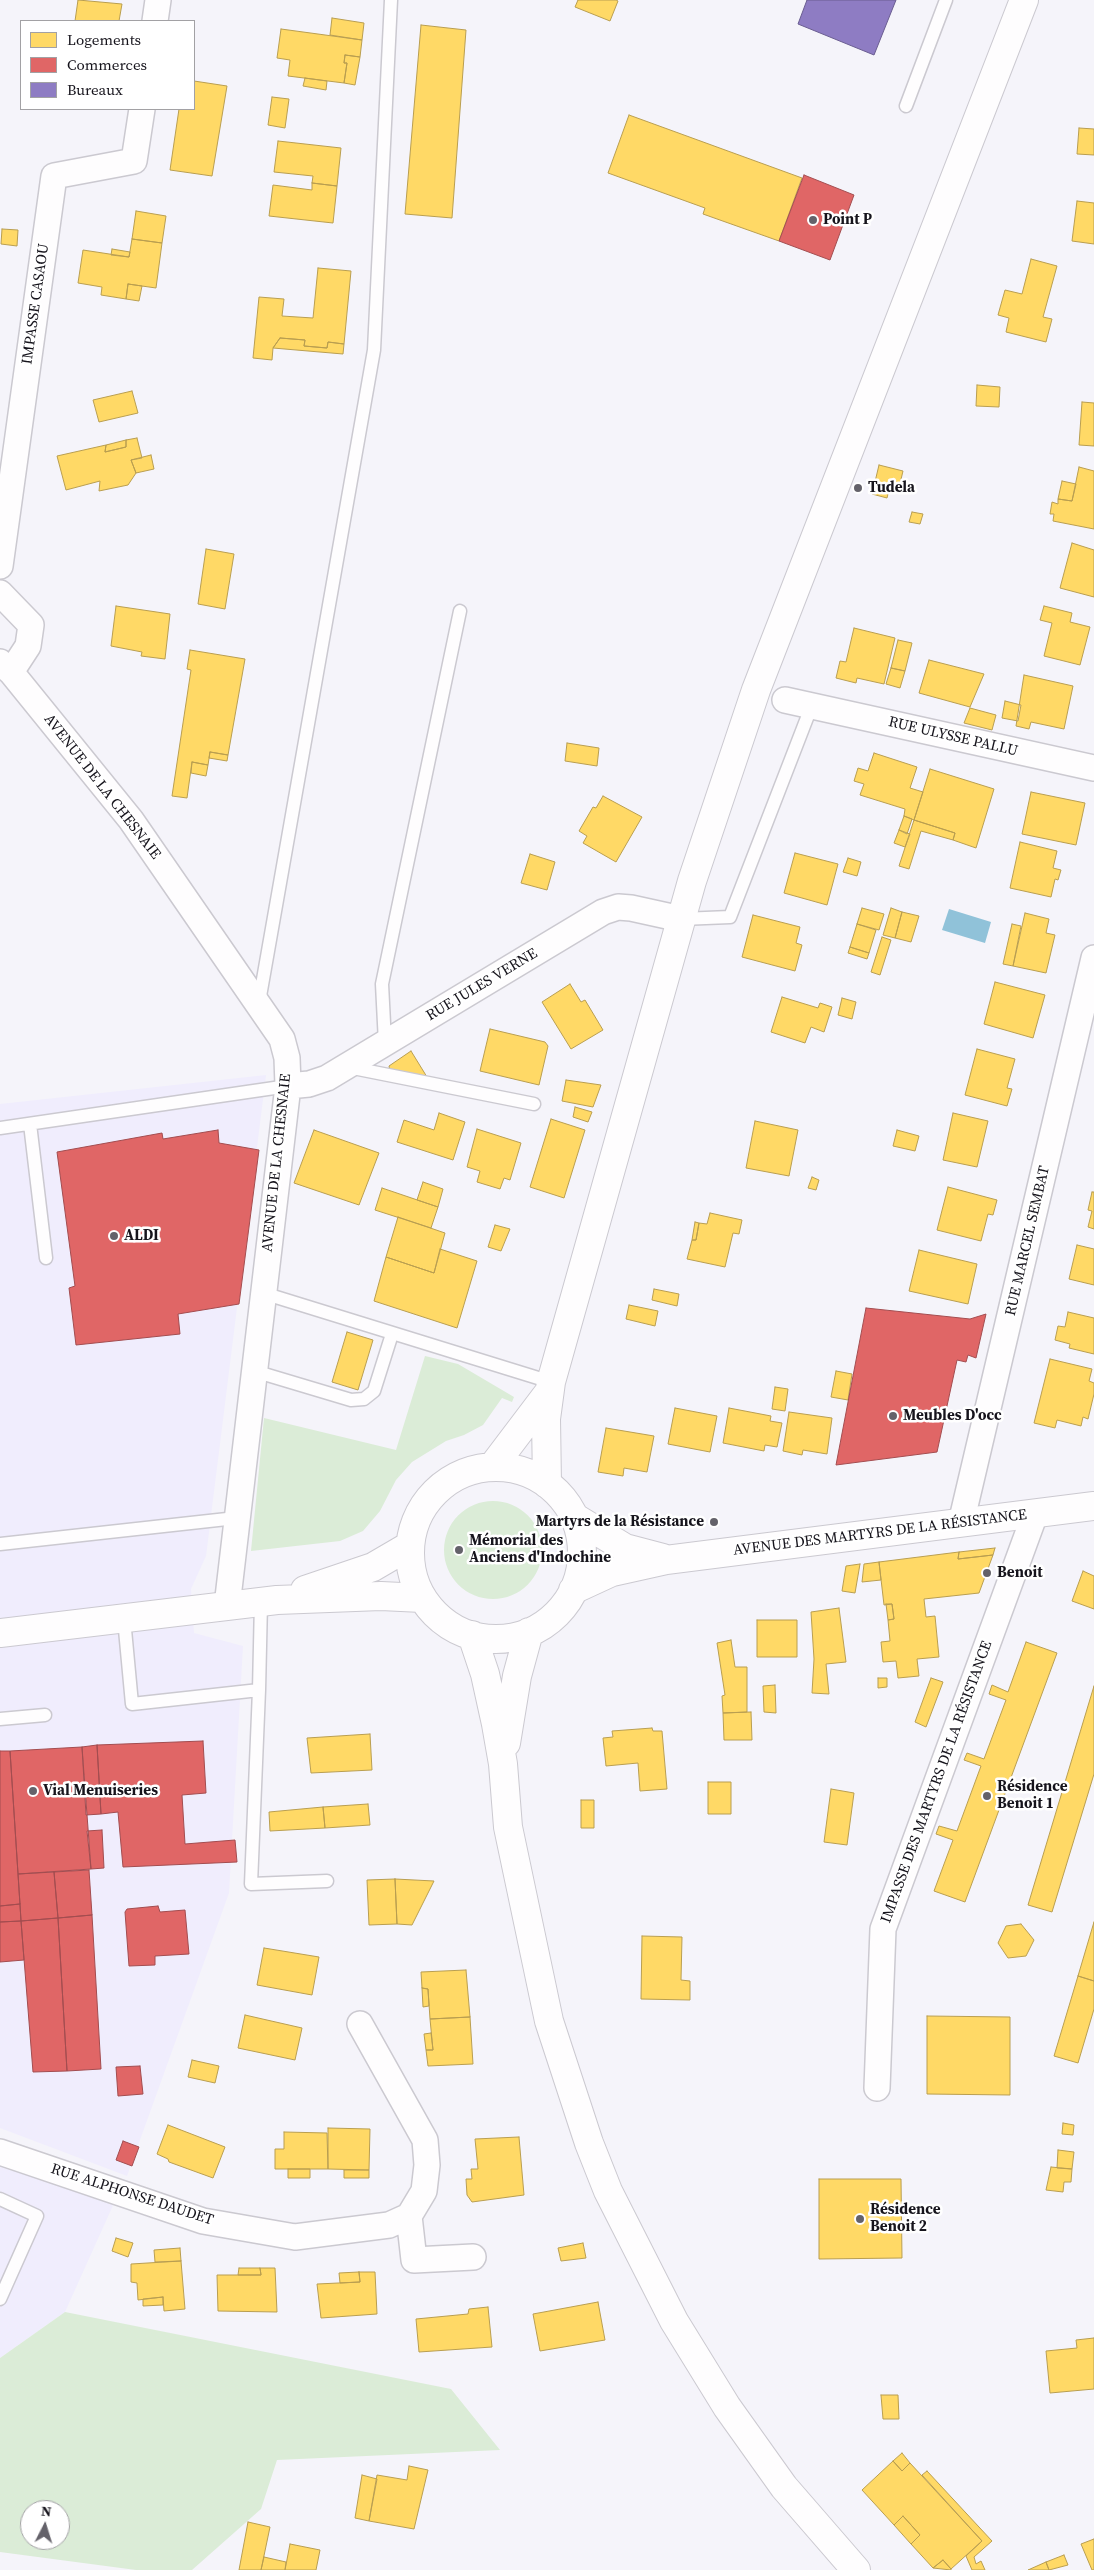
<!DOCTYPE html>
<meta charset="utf-8">
<style>
body{margin:0}
#map{position:relative;width:1094px;height:2570px;overflow:hidden;background:#f5f4fa;font-family:"Source Serif 4",serif}
canvas{display:block}
.legend{position:absolute;left:20px;top:20px;width:175px;height:90px;box-sizing:border-box;background:#fff;border:1px solid #a2a1a4;margin:0;padding:6px 9px;list-style:none;font-size:15px;color:#16141c}
.legend li{display:flex;align-items:center;gap:10px;height:25px}
.legend b{width:25px;border:1px solid #a2a1a4}
.north{position:absolute;left:20px;top:2500px;width:50px;height:50px;box-sizing:border-box;background:#fff;border:1px solid #a2a1a4;border-radius:50%;rotate:5deg;font-size:14px;font-weight:700;line-height:20px;text-align:center;color:#16141c}
.north::after{content:'';display:block;margin:auto;width:18px;height:22px;background:#64626a;clip-path:polygon(50% 0,100% 100%,50% 72%,0 100%)}
</style>
<div id="map">
<canvas width="1094" height="2570"></canvas>
<ul class="legend">
<li><b style="height:14px;background:#ffd966"></b>Logements</li>
<li><b style="height:14px;background:#e06666"></b>Commerces</li>
<li><b style="height:14px;background:#8e7cc3"></b>Bureaux</li>
</ul>
<div class="north">N</div>
</div>
<script>
const ctx = document.querySelector('canvas').getContext('2d');
ctx.lineJoin = 'round';
function fill(path, color) {
  ctx.fillStyle = color;
  ctx.fill(path, 'evenodd');
}
function poly(rows) {
  const path = new Path2D();
  for (const r of rows) {
    if (r.length === 3) {
      path.moveTo(r[0] + r[2], r[1]);
      path.arc(r[0], r[1], r[2], 0, 2 * Math.PI);
      continue;
    }
    path.moveTo(r[0], r[1]);
    for (let i = 2; i < r.length; i += 2) path.lineTo(r[i], r[i + 1]);
  }
  return path;
}
function trace(path, color, width, dash) {
  ctx.strokeStyle = color;
  ctx.lineWidth = width;
  ctx.lineCap = dash ? 'butt' : 'round';
  ctx.setLineDash(dash || []);
  ctx.stroke(path);
}
function write(font, color, halo, rows, align = 'center') {
  ctx.font = font + ' "Source Serif 4",serif';
  ctx.lineWidth = 5;
  ctx.setLineDash([]);
  ctx.textBaseline = 'middle';
  ctx.strokeStyle = halo;
  ctx.fillStyle = color;
  for (const [text, x, y, turn = 0] of rows) {
    ctx.save();
    ctx.translate(x, y);
    ctx.rotate((+turn || 0) * Math.PI / 180);
    ctx.textAlign = isNaN(turn) ? turn : align;
    if (halo) ctx.strokeText(text, 0, 0);
    ctx.fillText(text, 0, 0);
    ctx.restore();
  }
}
const built = poly([
 [266,1075,206,1556,191,1589,194,1633,243,1646,229,1893,127,2176,0,2128,0,1104],
 [0,2167,115,2201,65,2312,0,2358]
]);
const green = poly([
 [425,1356,458,1364,514,1397,512,1402,502,1398,483,1425,464,1435,446,1441,412,1462,396,1480,380,1511,363,1531,340,1541,251,1551,264,1418,396,1450],
 [493,1550,49],
 [65,2312,451,2389,500,2450,277,2460,261,2509,192,2570,136,2570,0,2552,0,2358],
 [30,2510,60,2510,60,2540,30,2540]
]);
const water = poly([
 [949,909,991,922,985,943,942,930]
]);
const homes = poly([
 [78,0,122,4,119,21,75,21,78,0],
 [578,0,616,0,618,1,610,21,575,7,578,0],
 [332,18,364,23,362,40,330,35,332,18],
 [421,25,466,30,452,218,405,214,421,25],
 [281,29,362,40,360,57,345,55,344,63,347,63,344,83,288,76,290,60,277,58,281,29],
 [345,55,360,57,355,85,344,83,347,63,344,63,345,55],
 [305,78,327,81,326,90,303,86,305,78],
 [194,81,227,86,212,176,170,170,179,109,194,109,194,81],
 [272,97,289,99,285,128,268,125,272,97],
 [629,115,802,178,779,241,703,214,705,208,608,173,629,115],
 [1079,128,1094,129,1094,155,1077,154,1079,128],
 [278,141,341,148,337,186,312,183,313,176,274,172,278,141],
 [312,183,337,186,333,223,269,216,273,185,312,190,312,183],
 [1077,201,1094,203,1094,244,1072,241,1077,201],
 [136,211,166,216,162,243,132,239,136,211],
 [2,229,18,230,17,246,1,244,2,229],
 [132,239,162,243,156,288,128,284,126,299,101,295,102,287,78,283,83,250,129,257,132,239],
 [112,249,130,252,129,257,111,255,112,249],
 [1031,259,1057,266,1043,317,1052,319,1046,342,1006,332,1009,318,998,315,1005,290,1022,294,1031,259],
 [318,268,351,271,344,344,328,342,327,348,304,346,305,340,280,338,273,348,272,360,253,358,259,297,284,299,282,316,313,318,318,268],
 [128,284,142,286,139,301,126,299,128,284],
 [280,338,305,340,304,346,327,348,328,342,344,344,343,354,273,348,280,338],
 [977,385,1000,387,999,407,976,406,977,385],
 [132,391,138,413,99,422,93,400,132,391],
 [1082,402,1094,403,1094,446,1079,445,1082,402],
 [137,438,142,458,131,460,136,473,128,485,99,491,100,481,66,490,57,456,106,445,105,452,126,447,126,440,137,438],
 [126,440,126,447,105,452,106,445,126,440],
 [151,455,154,469,136,473,131,460,151,455],
 [879,465,903,471,898,492,874,486,879,465],
 [1079,467,1094,471,1094,529,1053,521,1054,514,1050,514,1052,502,1058,504,1058,499,1072,501,1079,467],
 [1062,481,1076,484,1072,501,1058,499,1062,481],
 [874,486,889,490,887,498,872,494,874,486],
 [912,512,923,514,920,524,909,522,912,512],
 [1072,543,1094,550,1094,597,1060,588,1072,543],
 [206,549,234,554,225,609,198,604,206,549],
 [116,606,170,614,165,659,141,656,142,652,111,646,116,606],
 [1044,606,1072,613,1070,622,1090,627,1080,665,1044,656,1052,623,1040,620,1044,606],
 [854,628,895,638,884,684,857,678,856,683,836,678,840,661,846,662,854,628],
 [898,640,912,643,905,671,891,668,898,640],
 [190,650,245,659,228,755,210,752,208,765,192,762,187,798,172,796,191,670,187,669,190,650],
 [929,660,984,674,970,707,919,693,929,660],
 [891,668,905,671,900,688,886,684,891,668],
 [1024,675,1073,686,1064,729,1031,722,1029,729,1016,726,1024,675],
 [1005,701,1021,705,1018,721,1002,718,1005,701],
 [970,708,996,715,992,730,964,723,970,708],
 [567,743,599,748,597,766,565,761,567,743],
 [210,752,228,755,227,761,209,758,210,752],
 [874,753,917,767,910,788,923,792,914,820,904,816,905,809,860,795,864,784,854,781,858,768,868,771,874,753],
 [192,762,208,765,206,776,191,773,192,762],
 [930,769,994,789,976,848,953,840,955,833,914,820,930,769],
 [1031,792,1085,803,1076,845,1022,834,1031,792],
 [603,796,642,817,616,862,583,843,587,836,579,831,593,807,596,808,603,796],
 [904,816,912,819,907,834,899,830,904,816],
 [914,820,955,833,953,840,921,831,909,869,899,866,914,820],
 [899,830,910,834,905,847,894,843,899,830],
 [1020,842,1057,851,1053,868,1061,870,1058,880,1055,879,1051,897,1010,888,1020,842],
 [795,853,838,864,827,905,784,893,795,853],
 [530,854,555,862,547,890,521,883,530,854],
 [848,858,861,862,857,876,843,872,848,858],
 [862,908,884,914,879,930,857,924,862,908],
 [891,908,902,912,895,938,883,935,891,908],
 [902,912,919,916,911,942,895,938,902,912],
 [1025,913,1049,919,1046,933,1055,935,1046,973,1013,966,1025,913],
 [753,915,800,927,796,943,802,945,795,971,742,957,753,915],
 [857,924,876,930,869,953,850,947,857,924],
 [1012,924,1021,926,1013,966,1003,964,1012,924],
 [882,937,891,940,880,975,871,972,882,937],
 [850,947,869,953,867,959,848,953,850,947],
 [995,982,1045,995,1033,1038,984,1024,995,982],
 [570,984,581,1002,585,1000,603,1030,571,1049,542,1002,570,984],
 [782,997,818,1008,820,1003,832,1007,824,1032,811,1027,805,1043,771,1032,782,997],
 [842,998,856,1002,852,1019,838,1015,842,998],
 [490,1029,545,1042,548,1046,539,1085,480,1071,490,1029],
 [977,1049,1015,1059,1007,1088,1012,1089,1007,1106,965,1095,977,1049],
 [411,1051,427,1077,390,1071,389,1066,411,1051],
 [566,1080,601,1085,593,1107,562,1101,566,1080],
 [575,1107,592,1112,588,1122,573,1117,575,1107],
 [439,1113,465,1122,453,1160,397,1142,404,1120,434,1130,439,1113],
 [953,1113,988,1121,977,1167,943,1160,953,1113],
 [551,1119,585,1130,564,1198,530,1187,551,1119],
 [755,1121,798,1130,789,1176,746,1168,755,1121],
 [477,1129,521,1143,510,1180,504,1178,500,1189,477,1182,480,1171,467,1167,477,1129],
 [314,1130,379,1153,359,1205,294,1183,314,1130],
 [897,1130,919,1136,915,1151,893,1146,897,1130],
 [812,1177,819,1180,816,1190,808,1188,812,1177],
 [423,1182,443,1189,438,1207,417,1200,423,1182],
 [948,1187,997,1200,993,1215,988,1214,981,1241,937,1230,948,1187],
 [382,1188,438,1207,431,1228,375,1210,382,1188],
 [1092,1192,1094,1192,1094,1229,1088,1227,1092,1211,1088,1210,1092,1192],
 [710,1213,742,1220,739,1234,733,1233,725,1267,687,1259,692,1240,696,1240,699,1223,707,1224,710,1213],
 [398,1217,445,1233,434,1273,386,1257,398,1217],
 [695,1222,699,1223,696,1240,692,1240,695,1222],
 [495,1225,510,1229,501,1251,488,1247,495,1225],
 [1077,1245,1094,1249,1094,1285,1069,1279,1077,1245],
 [440,1249,477,1261,457,1328,374,1301,386,1257,434,1273,440,1249],
 [919,1250,977,1264,968,1304,909,1291,919,1250],
 [654,1289,679,1294,677,1306,652,1300,654,1289],
 [629,1305,658,1311,655,1326,626,1319,629,1305],
 [1068,1312,1094,1318,1094,1354,1069,1348,1070,1344,1055,1340,1058,1326,1065,1327,1068,1312],
 [347,1332,373,1340,358,1390,332,1382,347,1332],
 [1050,1359,1092,1369,1089,1381,1094,1383,1094,1394,1088,1419,1083,1417,1081,1426,1057,1420,1055,1428,1034,1423,1050,1359],
 [836,1371,852,1374,848,1400,831,1397,836,1371],
 [775,1387,788,1389,785,1411,772,1409,775,1387],
 [675,1408,717,1416,710,1452,668,1444,675,1408],
 [729,1408,771,1416,770,1421,782,1423,777,1447,765,1445,764,1451,723,1443,729,1408],
 [789,1412,832,1418,827,1454,803,1450,802,1455,783,1451,789,1412],
 [606,1428,654,1436,647,1472,624,1468,623,1476,598,1472,606,1428],
 [995,1548,993,1555,958,1559,959,1552,995,1548],
 [959,1552,958,1559,993,1555,979,1593,924,1599,926,1617,935,1616,939,1657,917,1659,919,1676,898,1678,896,1661,883,1662,881,1642,890,1641,888,1620,894,1619,892,1604,884,1605,879,1562,959,1552],
 [879,1562,881,1580,862,1582,864,1564,879,1562],
 [860,1564,855,1593,842,1591,846,1566,860,1564],
 [1083,1571,1094,1576,1094,1609,1072,1601,1083,1571],
 [886,1604,892,1604,894,1619,888,1620,886,1604],
 [839,1608,846,1662,826,1664,829,1694,812,1693,814,1659,811,1612,839,1608],
 [757,1620,797,1620,797,1657,757,1657,757,1620],
 [731,1640,735,1667,747,1667,747,1712,723,1713,722,1696,725,1695,717,1643,731,1640],
 [1026,1642,1057,1653,965,1902,934,1891,953,1840,936,1834,939,1826,957,1831,981,1766,964,1760,967,1753,984,1759,1006,1700,989,1694,992,1685,1008,1692,1026,1642],
 [878,1678,887,1678,887,1687,878,1688,878,1678],
 [931,1678,943,1682,926,1727,915,1722,931,1678],
 [775,1685,776,1713,764,1712,763,1686,775,1685],
 [1094,1686,1094,1774,1052,1912,1028,1905,1094,1686],
 [751,1712,752,1740,724,1740,723,1713,751,1712],
 [652,1728,653,1731,662,1731,667,1789,640,1791,638,1763,606,1766,603,1738,613,1737,612,1731,652,1728],
 [370,1734,372,1770,311,1773,307,1738,370,1734],
 [708,1782,731,1782,731,1814,708,1814,708,1782],
 [831,1789,854,1793,847,1845,824,1842,831,1789],
 [581,1800,594,1800,594,1828,581,1828,581,1800],
 [368,1804,370,1825,325,1828,323,1807,368,1804],
 [323,1807,325,1828,270,1831,269,1812,323,1807],
 [395,1879,397,1924,369,1925,367,1880,395,1879],
 [395,1879,434,1881,412,1925,397,1924,395,1879],
 [1094,1922,1094,1981,1078,1976,1094,1922],
 [1021,1924,1034,1940,1026,1956,1008,1958,998,1943,1006,1926,1021,1924],
 [642,1936,682,1937,681,1980,690,1981,690,2000,641,1999,642,1936],
 [264,1948,319,1957,312,1995,257,1985,264,1948],
 [466,1970,470,2017,430,2019,428,1989,422,1988,421,1972,466,1970],
 [1078,1976,1094,1981,1094,2009,1078,2063,1054,2056,1078,1976],
 [422,1988,428,1989,429,2006,423,2007,422,1988],
 [245,2015,302,2028,295,2060,238,2048,245,2015],
 [927,2016,1010,2017,1010,2095,927,2094,927,2016],
 [470,2017,473,2064,428,2066,426,2050,433,2050,430,2019,470,2017],
 [431,2033,433,2050,426,2050,424,2034,431,2033],
 [192,2060,219,2066,215,2083,188,2077,192,2060],
 [1063,2123,1074,2125,1073,2135,1062,2134,1063,2123],
 [168,2125,225,2147,213,2178,169,2162,168,2159,157,2154,168,2125],
 [328,2128,370,2129,369,2170,328,2169,328,2128],
 [284,2132,327,2133,328,2169,275,2169,275,2149,284,2149,284,2132],
 [519,2137,524,2195,472,2202,467,2195,466,2179,472,2179,471,2169,478,2169,475,2139,519,2137],
 [1058,2150,1074,2152,1072,2169,1057,2168,1058,2150],
 [1051,2167,1072,2169,1071,2182,1064,2182,1063,2192,1046,2190,1051,2167],
 [288,2169,310,2169,310,2178,288,2178,288,2169],
 [344,2170,369,2170,369,2178,344,2178,344,2170],
 [819,2179,901,2179,902,2258,819,2259,819,2179],
 [116,2238,133,2243,128,2257,112,2251,116,2238],
 [583,2243,586,2258,561,2261,558,2248,583,2243],
 [180,2248,181,2261,155,2262,154,2250,180,2248],
 [181,2261,185,2309,164,2311,163,2297,138,2300,137,2283,131,2282,131,2264,181,2261],
 [239,2268,260,2268,261,2275,238,2275,239,2268],
 [260,2268,275,2268,277,2312,218,2311,217,2275,261,2275,260,2268],
 [359,2272,360,2282,340,2283,339,2273,359,2272],
 [359,2272,375,2272,377,2314,321,2318,317,2284,360,2282,359,2272],
 [163,2297,163,2305,143,2306,143,2299,163,2297],
 [598,2302,605,2340,540,2351,533,2314,598,2302],
 [488,2307,492,2347,419,2352,416,2319,468,2314,469,2309,488,2307],
 [1094,2338,1094,2389,1050,2393,1046,2351,1077,2348,1076,2340,1094,2338],
 [881,2395,898,2395,899,2419,883,2419,881,2395],
 [902,2453,910,2463,902,2471,893,2461,902,2453],
 [893,2461,902,2471,910,2463,982,2541,951,2569,943,2560,933,2568,911,2544,920,2535,903,2516,894,2525,862,2490,893,2461],
 [409,2466,428,2470,414,2529,369,2521,377,2475,407,2480,409,2466],
 [927,2471,992,2541,974,2557,976,2564,981,2561,985,2570,972,2570,966,2556,982,2541,922,2475,927,2471],
 [362,2475,377,2479,369,2521,355,2518,362,2475],
 [903,2516,920,2535,911,2544,894,2525,903,2516],
 [248,2522,270,2527,261,2570,239,2570,248,2522],
 [1094,2539,1094,2570,1092,2570,1081,2544,1094,2539],
 [290,2544,320,2550,316,2570,285,2570,290,2544],
 [1064,2555,1068,2565,1049,2570,1046,2562,1064,2555],
 [264,2557,286,2562,285,2570,261,2570,264,2557],
 [943,2560,951,2569,951,2570,933,2568,943,2560],
 [1046,2562,1049,2570,1028,2570,1046,2562]
]);
const shops = poly([
 [804,175,854,195,830,260,779,241,804,175],
 [218,1130,219,1143,259,1150,239,1304,178,1314,180,1334,76,1345,69,1288,75,1286,57,1152,162,1133,163,1139,218,1130],
 [866,1308,970,1319,986,1314,976,1358,968,1355,966,1362,957,1360,937,1452,836,1465,866,1308],
 [203,1741,206,1793,182,1795,185,1844,235,1840,237,1862,123,1867,118,1812,101,1814,97,1745,203,1741],
 [97,1745,101,1814,86,1815,82,1747,97,1745],
 [82,1747,91,1869,18,1874,10,1751,82,1747],
 [0,1751,10,1751,20,1904,0,1906,0,1751],
 [102,1830,104,1868,91,1869,87,1831,102,1830],
 [89,1870,92,1915,58,1918,54,1872,89,1870],
 [54,1872,58,1918,21,1921,18,1874,54,1872],
 [20,1904,21,1921,0,1922,0,1906,20,1904],
 [158,1906,160,1912,185,1910,189,1954,155,1956,155,1965,129,1966,125,1912,127,1909,158,1906],
 [92,1915,101,2069,67,2071,58,1918,92,1915],
 [58,1918,67,2071,33,2072,21,1921,58,1918],
 [21,1921,24,1960,0,1962,0,1922,21,1921],
 [140,2066,143,2094,118,2096,116,2067,140,2066],
 [123,2141,139,2147,132,2166,116,2160,123,2141]
]);
const offices = poly([
 [807,0,896,0,874,55,798,24,807,0]
]);
const lane = poly([
 [906,106,946,0],
 [681,919,730,917,812,705],
 [259,1002,374,350,391,0],
 [385,1043,382,984,460,611],
 [348,1067,534,1104],
 [30,1124,46,1258],
 [0,1128,288,1086],
 [263,1293,551,1382],
 [254,1371,351,1400,364,1399,374,1391,392,1334],
 [0,1544,236,1518],
 [124,1619,132,1704,259,1690,261,1602],
 [259,1690,251,1884,327,1881],
 [0,1719,45,1715],
 [0,2199,37,2216,0,2299]
]);
const street = poly([
 [155,21,158,0],
 [0,566,54,176,134,161,142,109],
 [0,593,31,625,28,646,11,672],
 [0,662,11,672,131,820,282,1039,287,1058,288,1086,227,1606],
 [785,700,1094,768],
 [288,1086,309,1084,327,1078,603,912,618,907,631,908,681,919],
 [961,1523,1094,958],
 [877,2088,883,1929,1035,1514],
 [0,2152,203,2221,295,2237,389,2225,409,2216,424,2191,427,2165,425,2140,360,2024],
 [409,2216,414,2260,473,2257]
]);
const secondary = poly([
 [493,1466,549,1392],
 [496,1553,86],
 [547,1484,546,1419,551,1382,692,881,756,690,1024,0],
 [574,1517,625,1548,663,1558],
 [305,1590,373,1567,409,1546],
 [573,1590,612,1572,666,1560,1094,1506],
 [0,1633,277,1600,381,1596,422,1598],
 [472,1635,485,1674,496,1724,503,1764,508,1827,549,2021,589,2143,608,2191,674,2321,727,2407,784,2487,856,2570],
 [506,1743,517,1676,529,1632]
]);
const markers = [
 [813,220,5,"#64626a"],
 [858,488,5,"#64626a"],
 [114,1236,5,"#64626a"],
 [893,1416,5,"#64626a"],
 [714,1522,5,"#64626a"],
 [459,1550,5,"#64626a"],
 [987,1573,5,"#64626a"],
 [33,1791,5,"#64626a"],
 [987,1796,5,"#64626a"],
 [860,2219,5,"#64626a"]
];
const poiNames = [
 ["Point P",823,220],
 ["Tudela",868,488],
 ["ALDI",124,1236],
 ["Meubles D'occ",903,1416],
 ["Martyrs de la Résistance",704,1522,"right"],
 ["Mémorial des",469,1541],
 ["Anciens d'Indochine",469,1558],
 ["Benoit",997,1573],
 ["Résidence",997,1787],
 ["Benoit 1",997,1804],
 ["Vial Menuiseries",43,1791],
 ["Résidence",870,2210],
 ["Benoit 2",870,2227]
];
const streetNames = [
 ["IMPASSE CASAOU",36,304,-82],
 ["RUE ULYSSE PALLU",953,737,13],
 ["AVENUE DE LA CHESNAIE",102,787,52],
 ["RUE JULES VERNE",482,985,-31],
 ["AVENUE DE LA CHESNAIE",277,1163,-84],
 ["RUE MARCEL SEMBAT",1028,1241,-77],
 ["AVENUE DES MARTYRS DE LA RÉSISTANCE",880,1533,-7],
 ["IMPASSE DES MARTYRS DE LA RÉSISTANCE",937,1782,-70],
 ["RUE ALPHONSE DAUDET",132,2195,18]
];
fill(built, '#f0edfd');
fill(green, '#dbecd7');
fill(water, '#90c2d9');
fill(homes, '#ffd966');
trace(homes, '#b99e50', 1);
fill(shops, '#e06666');
trace(shops, '#a34d50', 1);
fill(offices, '#8e7cc3');
trace(offices, '#6a5d91', 1);
trace(lane, '#cbc9d0', 15);
trace(street, '#cbc9d0', 28);
trace(secondary, '#cbc9d0', 30);
trace(lane, '#fefdfe', 12);
trace(street, '#fefdfe', 25);
trace(secondary, '#fefdfe', 28);
for (const [x, y, r, color] of markers) {
  const dot = new Path2D();
  dot.arc(x, y, r, 0, 2 * Math.PI);
  ctx.fillStyle = color;
  ctx.fill(dot);
  trace(dot, '#fff', 2);
}
write('bold 15px', '#16141c', '#fff', poiNames, 'left');
write('15px', '#16141c', '#fff', streetNames);
</script>
